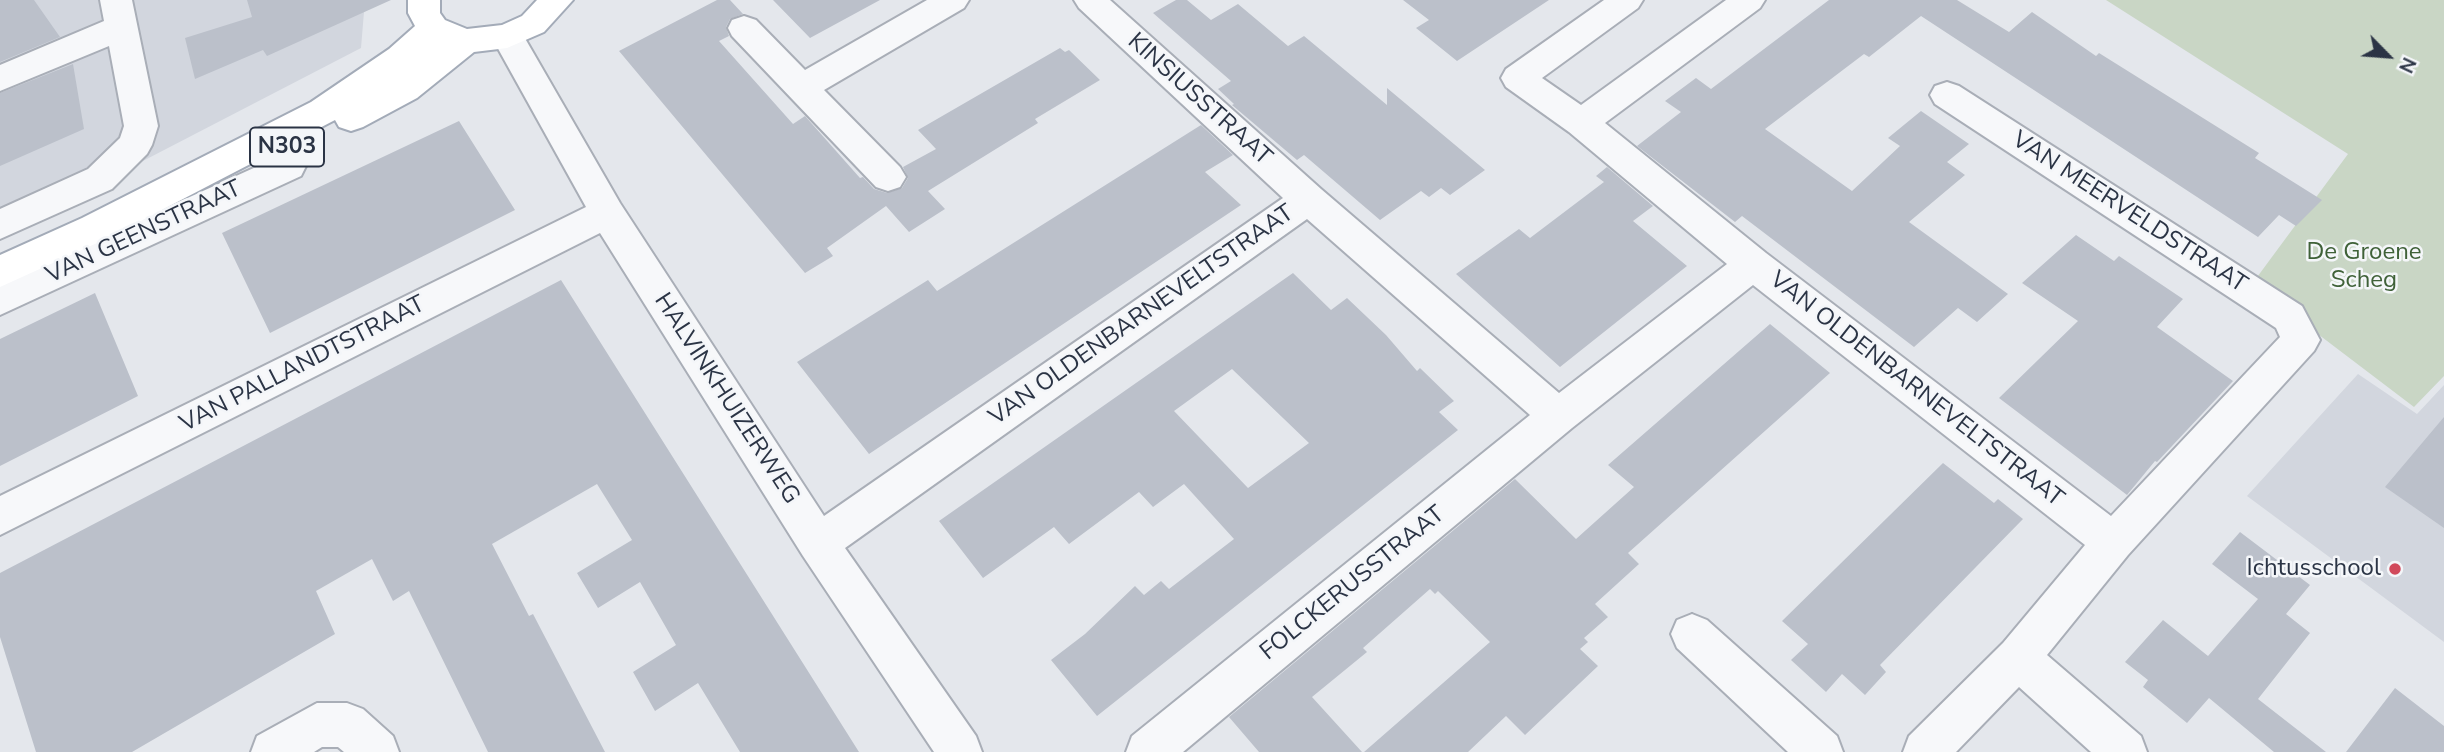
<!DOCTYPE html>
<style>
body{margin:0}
#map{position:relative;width:2444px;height:752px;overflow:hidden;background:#e4e7ec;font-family:"Nunito Sans",sans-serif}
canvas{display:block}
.north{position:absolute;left:2353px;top:21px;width:70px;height:70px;-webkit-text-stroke:5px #f4f6f9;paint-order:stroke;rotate:115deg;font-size:19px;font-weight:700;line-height:28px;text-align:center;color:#2b3445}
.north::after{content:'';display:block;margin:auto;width:24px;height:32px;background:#2b3445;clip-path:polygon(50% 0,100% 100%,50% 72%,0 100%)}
</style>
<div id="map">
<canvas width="2444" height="752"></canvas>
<div class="north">N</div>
</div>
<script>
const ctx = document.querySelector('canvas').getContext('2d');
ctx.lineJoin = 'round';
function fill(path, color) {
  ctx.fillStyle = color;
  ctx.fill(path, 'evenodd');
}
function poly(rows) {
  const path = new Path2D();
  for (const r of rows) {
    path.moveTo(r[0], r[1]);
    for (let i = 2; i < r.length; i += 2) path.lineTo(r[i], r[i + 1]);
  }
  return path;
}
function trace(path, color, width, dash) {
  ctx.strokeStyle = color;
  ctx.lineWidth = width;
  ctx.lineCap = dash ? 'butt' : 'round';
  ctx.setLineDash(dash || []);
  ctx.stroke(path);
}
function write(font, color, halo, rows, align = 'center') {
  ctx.font = font + ' "Nunito Sans",sans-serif';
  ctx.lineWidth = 5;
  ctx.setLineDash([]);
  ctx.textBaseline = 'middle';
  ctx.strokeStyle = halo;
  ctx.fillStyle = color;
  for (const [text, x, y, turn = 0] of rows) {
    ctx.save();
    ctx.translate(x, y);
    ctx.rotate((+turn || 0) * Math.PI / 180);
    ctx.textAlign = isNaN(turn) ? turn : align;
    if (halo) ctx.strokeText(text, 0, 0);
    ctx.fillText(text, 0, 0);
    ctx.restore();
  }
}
const built = poly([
 [0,0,365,0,361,48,0,235],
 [2358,374,2417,414,2444,385,2444,642,2247,496]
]);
const green = poly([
 [2106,0,2444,0,2444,376,2414,407,2252,284,2348,154]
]);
const building = poly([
 [0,0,34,0,60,37,0,62],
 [247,0,391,0,267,56,263,50,195,79,185,38,252,17],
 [717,0,730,0,743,14,730,19,726,27,729,36,719,41,793,124,805,116,860,178,863,177,874,189,887,193,902,188,908,178,903,167,936,149,918,130,1060,48,1065,52,1069,50,1100,80,1035,119,1038,123,928,191,945,209,909,232,886,206,827,248,833,256,805,273,619,51],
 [773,0,880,0,810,38],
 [1176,0,1187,0,1211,20,1238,4,1288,46,1304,36,1387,105,1387,88,1485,170,1450,195,1441,188,1429,197,1421,191,1380,220,1304,155,1297,160,1232,105,1234,104,1218,89,1231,81,1153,13],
 [1403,0,1549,0,1457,61,1416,28,1429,20],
 [1829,0,1957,0,2009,32,2032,12,2096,56,2099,53,2259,153,2255,158,2322,200,2296,226,2279,215,2258,237,1921,16,1869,57,1864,54,1765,129,1852,191,1900,146,1888,138,1921,111,1969,144,1947,162,1965,175,1909,222,2008,294,1977,322,1958,308,1914,347,1742,216,1735,222,1637,146,1681,112,1665,101,1696,78,1711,89],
 [73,64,84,129,0,166,0,93],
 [459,121,515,210,270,333,222,233],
 [1201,125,1233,155,1205,172,1241,205,869,454,797,362,928,280,937,291],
 [1607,167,1653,206,1633,221,1687,266,1560,367,1456,274,1519,229,1530,238,1604,182,1596,176],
 [2076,235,2114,261,2119,256,2183,299,2157,327,2233,381,2157,462,2155,461,2127,495,1999,398,2078,321,2022,283],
 [1293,273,1331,310,1347,298,1386,335,1417,371,1420,368,1454,401,1439,412,1458,430,1097,716,1051,660,1085,634,1135,586,1144,595,1161,581,1169,589,1234,539,1184,484,1153,507,1139,492,1069,544,1054,527,983,578,939,521],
 [1232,369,1309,443,1248,488,1174,411],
 [561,280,859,752,740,752,698,683,655,711,633,672,676,645,640,582,598,608,577,573,632,540,597,484,492,544,529,616,533,614,605,752,488,752,409,591,393,601,372,559,316,591,335,634,132,752,36,752,0,637,0,573],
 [95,293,138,396,0,466,0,339],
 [1770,324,1830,373,1628,553,1639,564,1595,604,1608,617,1584,638,1588,642,1580,649,1598,666,1525,735,1506,716,1468,752,1364,752,1490,642,1438,591,1435,594,1430,589,1363,648,1367,652,1312,697,1362,752,1259,752,1229,717,1515,479,1576,539,1634,487,1608,465],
 [2444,417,2444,528,2385,487],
 [1943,463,1994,503,1998,499,2023,519,1880,665,1886,672,1865,695,1842,674,1826,692,1791,660,1808,644,1782,621],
 [2240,532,2310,585,2286,614,2310,633,2258,699,2326,752,2274,752,2209,698,2187,723,2143,687,2148,680,2125,662,2163,620,2208,656,2258,599,2212,564],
 [2395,688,2444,726,2444,752,2346,752]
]);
const minor = poly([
 [100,0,132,0,158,126,152,145,147,154,112,189,0,239,0,209,88,169,120,138,124,126,109,46,0,91,0,65,104,21,100,0],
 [927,0,969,0,964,8,824,90,900,167,906,177,900,187,888,191,876,187,732,36,728,28,732,20,744,16,756,20,805,70,927,0],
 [1074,0,1110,0,1321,189,1559,393,1727,264,1569,132,1506,87,1501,78,1506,69,1604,0,1643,0,1638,8,1542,78,1581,105,1726,0,1765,0,1760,8,1605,123,1766,253,2111,516,2280,337,2276,328,1935,104,1930,95,1935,86,1947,82,1959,86,2302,306,2320,340,2314,351,2128,555,2047,655,2141,736,2147,752,2091,752,2019,687,1956,752,1903,752,1909,736,2003,643,2085,545,1753,285,1572,428,1183,752,1126,752,1132,736,1530,415,1307,219,845,548,976,736,982,752,934,752,803,556,600,233,0,535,0,496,586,207,491,36,495,28,507,24,519,28,620,203,824,516,1283,198,1079,8,1074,0],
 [289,152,301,156,306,166,301,176,0,315,0,283,289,152],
 [1692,614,1707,620,1837,736,1843,752,1788,752,1677,648,1671,634,1677,620,1692,614],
 [317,703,347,703,363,709,393,736,399,752,344,752,338,747,322,747,314,752,251,752,257,736,317,703]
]);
const major = poly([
 [408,0,440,0,440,13,445,20,467,29,502,25,522,16,537,0,573,0,544,32,507,48,474,52,417,98,363,127,351,131,339,127,335,120,108,238,0,287,0,255,82,218,311,102,389,49,415,26,408,13,408,0]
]);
const markers = [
 [2395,569,7,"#d1495b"]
];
const shields = [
 [287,147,74]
];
const shieldNames = [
 ["N303",287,147]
];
const streetNames = [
 ["KINSIUSSTRAAT",1199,100,42],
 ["VAN MEERVELDSTRAAT",2129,213,33],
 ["VAN GEENSTRAAT",144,233,-25],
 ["VAN OLDENBARNEVELTSTRAAT",1142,316,-35],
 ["VAN PALLANDTSTRAAT",303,365,-27],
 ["VAN OLDENBARNEVELTSTRAAT",1916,390,38],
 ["HALVINKHUIZERWEG",726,399,57],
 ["FOLCKERUSSTRAAT",1353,584,-39]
];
const parkNames = [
 ["De Groene",2364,253],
 ["Scheg",2364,281]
];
const poiNames = [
 ["Ichtusschool",2381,569]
];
fill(built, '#d2d6de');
fill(green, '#c9d6c5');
fill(building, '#bbc0ca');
trace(minor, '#a9aeb7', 4);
trace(major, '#a3abb8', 4);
fill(minor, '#f7f8fa');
fill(major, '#fff');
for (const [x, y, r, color] of markers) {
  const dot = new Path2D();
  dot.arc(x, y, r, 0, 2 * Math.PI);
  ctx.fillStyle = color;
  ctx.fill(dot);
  trace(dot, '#f4f6f9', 2.5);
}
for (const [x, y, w] of shields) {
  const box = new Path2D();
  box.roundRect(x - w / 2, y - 19.5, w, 39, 5);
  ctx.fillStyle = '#f4f6f9';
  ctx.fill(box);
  trace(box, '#2b3445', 2);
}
write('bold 23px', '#2b3445', null, shieldNames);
write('24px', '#2b3445', '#f4f6f9', streetNames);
write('24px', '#3f6138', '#f4f6f9', parkNames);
write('24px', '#2b3445', '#f4f6f9', poiNames, 'right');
</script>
